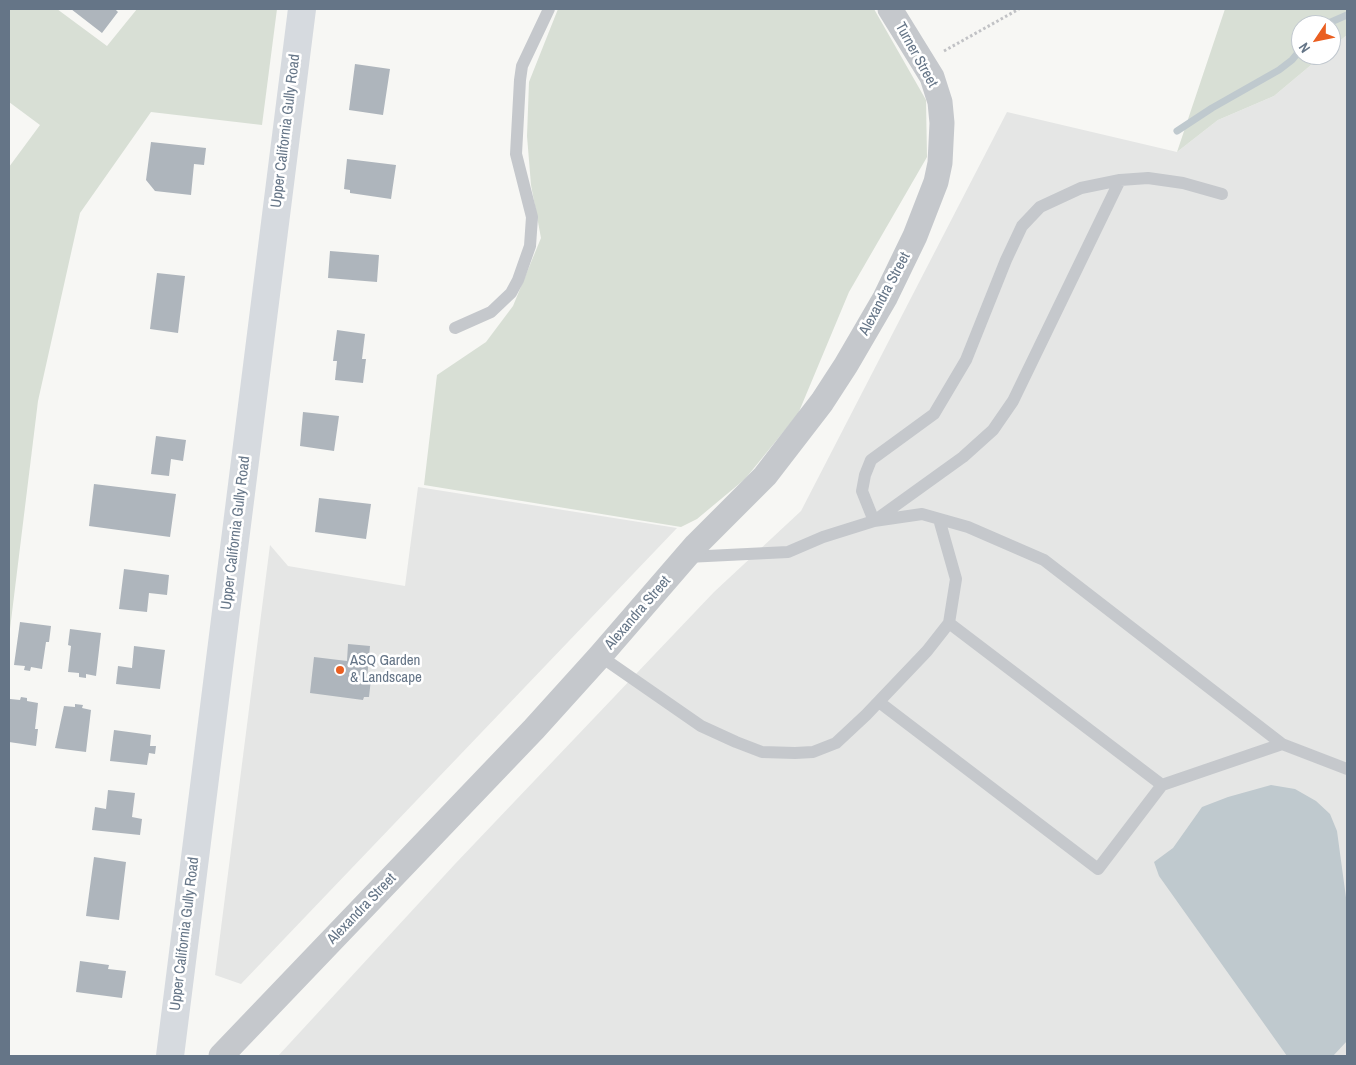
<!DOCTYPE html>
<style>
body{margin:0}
#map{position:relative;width:1356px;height:1065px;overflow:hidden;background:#f7f7f4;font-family:"Archivo Narrow",sans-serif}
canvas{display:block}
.frame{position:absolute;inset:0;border:10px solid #657587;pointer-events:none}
.north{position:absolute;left:1291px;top:15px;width:50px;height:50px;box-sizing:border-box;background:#fff;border:1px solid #c1c8cf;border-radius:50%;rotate:236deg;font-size:14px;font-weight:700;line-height:20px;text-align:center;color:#657587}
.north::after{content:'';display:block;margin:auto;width:18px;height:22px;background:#ea5f21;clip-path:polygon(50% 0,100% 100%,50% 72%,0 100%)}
</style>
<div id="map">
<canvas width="1356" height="1065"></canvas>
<div class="frame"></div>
<div class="north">N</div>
</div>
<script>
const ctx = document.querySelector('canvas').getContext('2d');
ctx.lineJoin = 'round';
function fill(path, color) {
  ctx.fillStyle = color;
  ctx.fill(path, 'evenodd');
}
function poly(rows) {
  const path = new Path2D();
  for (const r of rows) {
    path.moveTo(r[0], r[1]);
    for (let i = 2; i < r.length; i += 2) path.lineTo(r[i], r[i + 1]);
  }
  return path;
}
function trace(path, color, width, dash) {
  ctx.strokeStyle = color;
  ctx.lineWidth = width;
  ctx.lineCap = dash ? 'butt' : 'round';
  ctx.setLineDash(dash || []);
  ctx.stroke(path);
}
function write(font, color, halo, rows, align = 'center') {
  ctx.font = font + ' "Archivo Narrow",sans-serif';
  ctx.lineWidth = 5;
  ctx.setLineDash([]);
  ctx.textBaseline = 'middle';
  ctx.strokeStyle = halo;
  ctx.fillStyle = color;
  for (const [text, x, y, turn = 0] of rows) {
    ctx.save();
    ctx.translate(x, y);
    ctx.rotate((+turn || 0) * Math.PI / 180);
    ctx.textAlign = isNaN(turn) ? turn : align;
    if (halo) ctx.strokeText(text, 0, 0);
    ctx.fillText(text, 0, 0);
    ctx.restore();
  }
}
const built = poly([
 [1347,35,1347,1056,278,1056,455,864,714,592,801,511,1007,112,1177,152,1218,120,1274,96,1323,55,1331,55,1331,48],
 [418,487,677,528,241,984,215,975,270,545,288,566,405,586]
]);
const green = poly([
 [9,9,57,9,107,46,137,9,277,9,262,125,151,112,80,213,38,401,9,637,9,167,40,125,9,102],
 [558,9,874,9,926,100,927,157,849,292,798,414,745,479,697,519,681,527,424,485,437,375,486,342,513,306,541,238,531,185,527,136,529,82],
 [1225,9,1347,9,1347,35,1331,48,1331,25,1301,25,1301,55,1323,55,1274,96,1218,120,1177,152]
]);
const water = poly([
 [1271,785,1295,789,1316,801,1330,814,1337,831,1347,905,1347,1041,1333,1056,1287,1056,1159,876,1154,862,1173,848,1202,807,1228,797]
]);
const stream = poly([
 [1324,25,1347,15],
 [1177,131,1212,108,1279,70,1292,60,1301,49]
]);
const building = poly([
 [71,9,115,9,118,12,102,33],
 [355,64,390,69,383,115,349,110],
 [151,142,206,148,204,165,194,164,191,195,155,191,146,180],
 [347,159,396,165,391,199,350,193,350,190,344,189],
 [330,251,379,255,377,282,328,278],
 [157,273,185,276,178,333,150,329],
 [337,330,365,334,362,359,366,359,363,383,335,380,337,361,333,361],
 [303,412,339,416,334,451,300,446],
 [156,436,186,440,183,461,171,459,169,476,151,474],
 [94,484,176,494,170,537,89,526],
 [319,498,371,504,366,539,315,532],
 [124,569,169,575,167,595,149,593,147,612,119,609],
 [20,622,51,626,49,642,46,642,42,669,31,667,30,671,24,670,25,666,14,665],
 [70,629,101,633,96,676,86,674,86,678,79,677,79,673,68,672,71,646,68,645],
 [348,644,370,646,367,679,371,679,369,697,364,697,363,700,310,693,314,657,347,661],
 [134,646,165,650,160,689,116,684,118,666,132,668],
 [21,697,27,698,27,701,38,703,35,729,38,729,36,746,9,742,10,699,20,700],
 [75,704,83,705,82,708,91,710,86,752,55,748,64,706,75,707],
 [114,730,151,735,150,746,156,746,155,754,149,753,147,765,110,761],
 [108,790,135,793,132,817,142,819,140,835,92,830,95,807,106,809],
 [94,857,126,862,119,920,86,916],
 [80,961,109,965,108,969,126,971,122,998,76,992]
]);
const path = poly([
 [944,51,1019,9]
]);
const lane = poly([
 [1120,180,1013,401,993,430,963,457,874,521,862,491,865,475,871,460,934,414,966,360,1006,260,1022,226,1040,207,1081,188,1120,180,1148,178,1183,183,1222,194],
 [455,328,491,312,511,293,518,280,530,246,532,217,516,154,520,80,522,66,549,9],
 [687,557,788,552,823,537,874,521,922,514,968,527,1044,560,1282,744,1347,769],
 [949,623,1162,785,1282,744],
 [600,656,701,726,736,742,762,752,795,753,813,752,836,743,866,715,927,651,949,623,956,579,939,519],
 [879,702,1098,869,1162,785]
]);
const street = poly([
 [221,1056,534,729,600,656,696,545,765,476,822,402,846,365,885,298,915,236,936,182,940,163,942,123,940,102,932,77,890,9]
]);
const secondary = poly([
 [170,1056,302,9]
]);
const markers = [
 [340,670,5,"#ea5f21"]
];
const streetNames = [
 ["Turner Street",916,55,61],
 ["Upper California Gully Road",286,131,-83],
 ["Alexandra Street",885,294,-62],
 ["Upper California Gully Road",236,533,-83],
 ["Alexandra Street",638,613,-49],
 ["Alexandra Street",362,909,-46],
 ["Upper California Gully Road",185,934,-83]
];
const poiNames = [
 ["ASQ Garden",350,661],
 ["& Landscape",350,678]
];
fill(built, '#e5e6e5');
fill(green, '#d8dfd5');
fill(water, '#bfc9ce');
trace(stream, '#bfc9ce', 7);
fill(building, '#aeb5bc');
trace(path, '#c1c2c5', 3, [2.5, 2.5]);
trace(lane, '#c5c8cc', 12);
trace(street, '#c5c8cc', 25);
trace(secondary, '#d6dadf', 28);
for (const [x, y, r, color] of markers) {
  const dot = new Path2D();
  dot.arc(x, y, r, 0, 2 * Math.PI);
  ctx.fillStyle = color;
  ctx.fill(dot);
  trace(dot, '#fff', 2);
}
write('15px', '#657587', '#fff', streetNames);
write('15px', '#657587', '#fff', poiNames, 'left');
</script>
